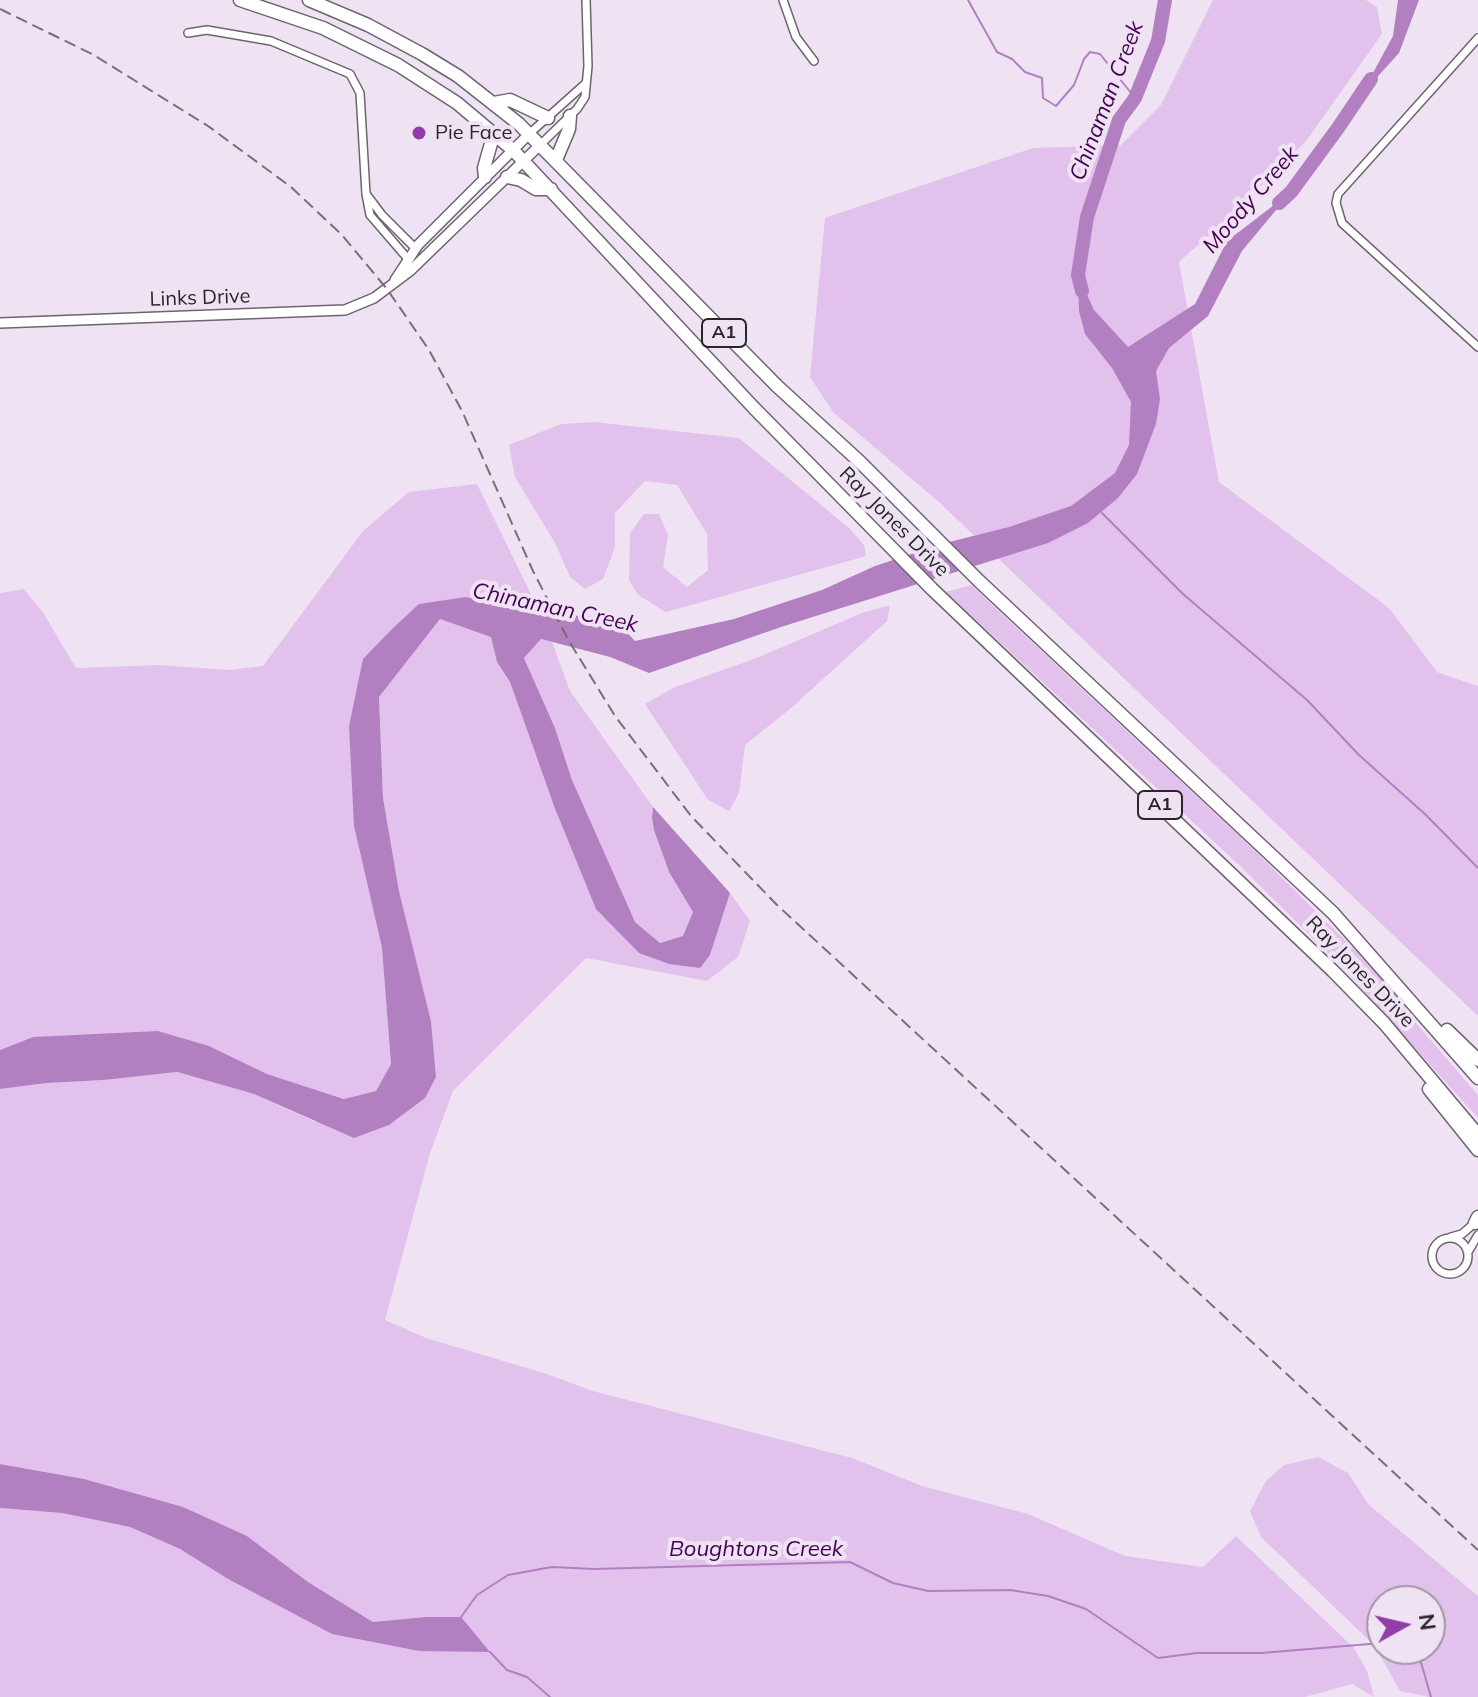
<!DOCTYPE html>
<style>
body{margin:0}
#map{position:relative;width:1478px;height:1697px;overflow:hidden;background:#efe3f3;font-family:Mulish,sans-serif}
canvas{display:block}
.north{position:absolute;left:1366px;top:1585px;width:80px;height:80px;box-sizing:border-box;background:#efe3f3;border:2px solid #a097a3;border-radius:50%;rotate:82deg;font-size:22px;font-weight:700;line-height:32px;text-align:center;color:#29252b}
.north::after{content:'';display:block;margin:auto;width:28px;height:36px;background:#923ca9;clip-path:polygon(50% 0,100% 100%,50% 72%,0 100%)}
</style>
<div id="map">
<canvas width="1478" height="1697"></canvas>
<div class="north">N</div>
</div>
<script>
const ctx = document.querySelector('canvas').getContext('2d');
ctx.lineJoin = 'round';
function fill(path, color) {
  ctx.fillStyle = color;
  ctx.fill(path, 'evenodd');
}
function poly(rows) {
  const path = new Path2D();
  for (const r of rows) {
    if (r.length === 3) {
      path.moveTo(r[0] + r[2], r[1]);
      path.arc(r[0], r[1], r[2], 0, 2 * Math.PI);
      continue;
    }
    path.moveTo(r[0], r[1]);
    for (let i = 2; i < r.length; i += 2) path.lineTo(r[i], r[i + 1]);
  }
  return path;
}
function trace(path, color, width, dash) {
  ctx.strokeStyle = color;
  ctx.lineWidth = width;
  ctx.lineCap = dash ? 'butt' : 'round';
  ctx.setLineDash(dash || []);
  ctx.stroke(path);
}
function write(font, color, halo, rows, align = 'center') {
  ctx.font = font + ' Mulish,sans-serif';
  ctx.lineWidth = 8;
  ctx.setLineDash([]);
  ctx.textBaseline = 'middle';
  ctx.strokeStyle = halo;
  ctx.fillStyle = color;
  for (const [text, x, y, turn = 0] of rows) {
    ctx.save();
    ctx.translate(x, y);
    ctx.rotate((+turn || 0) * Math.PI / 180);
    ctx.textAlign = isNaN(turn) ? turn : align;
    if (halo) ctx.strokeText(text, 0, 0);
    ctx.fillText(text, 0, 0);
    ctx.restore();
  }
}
const green = poly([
 [1213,0,1366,0,1377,7,1382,34,1306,141,1236,211,1179,262,1219,482,1389,608,1437,672,1478,686,1478,1016,940,503,833,412,810,377,825,218,1033,148,1121,145,1161,105],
 [595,422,739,438,848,527,864,545,866,556,666,612,638,595,629,580,630,533,644,514,659,514,668,535,663,567,687,587,708,570,707,534,677,485,645,481,615,513,615,547,603,579,585,589,570,577,555,543,515,477,509,445,561,424],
 [477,484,535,602,520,597,508,605,466,597,392,629,354,826,382,948,391,1064,376,1091,345,1099,267,1074,209,1046,33,1037,0,1050,0,593,24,589,44,614,76,668,158,665,229,670,263,666,363,531,409,492],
 [971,585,1252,848,1356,951,1396,995,1416,1023,1478,1095,1478,1118,1343,968,1239,865,946,592],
 [890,605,887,621,790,709,745,745,739,793,729,811,708,800,645,704,673,688,759,657,862,613],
 [440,619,491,636,497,662,510,682,554,806,639,953,710,955,730,893,750,921,738,957,707,981,586,958,453,1091,430,1153,385,1320,426,1338,544,1373,593,1391,852,1458,922,1486,1028,1514,1125,1556,1203,1567,1236,1536,1354,1648,1367,1671,1374,1697,1352,1684,1305,1697,0,1697,0,1508,62,1513,130,1527,180,1549,228,1579,332,1634,461,1617,425,1617,373,1622,308,1582,247,1536,84,1479,0,1464,0,1089,47,1083,104,1080,176,1072,254,1094,315,1122,436,1077,431,1021,399,891,383,798,379,697],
 [541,639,552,642,570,691,653,807,652,818,654,830,669,872,694,912,683,937,660,943,635,922,620,894,572,780,555,728,524,658],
 [1318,1457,1348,1473,1368,1504,1478,1596,1478,1697,1429,1697,1400,1691,1375,1646,1261,1537,1250,1511,1266,1481,1284,1465],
 [1382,1601,1430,1601,1430,1649,1382,1649]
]);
const water = poly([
 [1398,0,1419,0,1399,53,1361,95,1393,36],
 [1291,192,1242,251,1208,316,1169,348,1156,371,1160,399,1156,424,1137,474,1118,498,1088,523,1048,543,781,627,649,673,610,657,541,639,524,658,555,728,572,780,635,922,660,943,683,936,693,912,669,872,654,830,652,818,653,807,730,893,710,955,700,968,669,964,639,953,596,909,554,806,510,682,497,662,491,637,440,619,379,697,383,798,399,891,431,1021,436,1077,425,1098,389,1125,354,1138,254,1094,177,1072,104,1080,47,1083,0,1089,0,1050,33,1037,158,1031,209,1046,267,1074,344,1099,376,1091,391,1064,382,948,354,826,349,726,363,659,392,629,419,604,466,597,508,605,520,597,581,617,611,615,635,641,734,619,822,590,875,566,941,544,1009,527,1071,506,1115,473,1129,445,1131,402,1112,368,1085,334,1079,311,1078,275,1094,310,1128,347,1195,304,1227,241],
 [0,1464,84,1479,183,1507,247,1536,308,1582,373,1622,425,1617,461,1617,490,1652,419,1651,332,1634,228,1579,180,1549,130,1527,62,1513,0,1508]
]);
const stream = poly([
 [968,0,997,52,1012,59,1025,72,1042,78,1043,98,1056,106,1074,85,1084,59,1090,52,1100,54,1135,98],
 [1102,513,1183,594,1307,700,1359,755,1426,815,1478,868],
 [461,1617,477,1595,508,1575,552,1567,594,1569,850,1562,893,1583,928,1591,1010,1590,1048,1596,1086,1609,1158,1658,1197,1653,1261,1653,1382,1643],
 [1411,1649,1418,1652,1431,1697],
 [490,1652,507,1670,527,1677,550,1697]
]);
const river = poly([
 [1279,203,1291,192,1338,128,1371,79],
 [1082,291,1078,275,1087,217,1119,120,1135,98,1158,41,1165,0]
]);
const street = poly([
 [783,0,796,37,814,61],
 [188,33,207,30,271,41,350,74,360,93,366,194,370,215,408,259],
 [1478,38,1338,194,1336,203,1342,223,1478,347],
 [529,134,586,83],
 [540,145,577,109,585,97,588,66,586,0],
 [367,195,382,215,415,248],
 [1451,1237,1462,1234,1477,1221],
 [1450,1256,18],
 [1468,1252,1478,1235]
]);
const secondary = poly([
 [395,280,418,245,529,134],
 [0,323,345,310,374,298,410,271,540,145]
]);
const highway = poly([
 [240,0,323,28,398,65,457,103,513,150,754,408,932,589,1333,971,1384,1023,1478,1135],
 [309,0,368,25,422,54,458,76,519,124,777,386,860,462,979,581,1333,913,1478,1078],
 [494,103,510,100,548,118],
 [556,160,569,129,570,116],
 [485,177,484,168,494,133],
 [507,177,521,180,536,189,551,189],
 [1447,1030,1478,1060],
 [1429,1089,1478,1150],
 [1475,1223,1478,1217]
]);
const rail = poly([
 [0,9,92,54,208,126,291,187,342,235,387,289,429,350,462,411,533,571,569,641,615,716,691,816,777,905,1478,1550]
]);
const markers = [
 [419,133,8,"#923ca9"]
];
const shields = [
 [724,333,44],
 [1160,805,44]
];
const shieldNames = [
 ["A1",724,333],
 ["A1",1160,805]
];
const poiNames = [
 ["Pie Face",435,133]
];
const streetNames = [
 ["Links Drive",200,298,-2],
 ["Ray Jones Drive",894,522,45],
 ["Ray Jones Drive",1360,972,46]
];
const waterNames = [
 ["Chinaman Creek",1107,101,-69],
 ["Moody Creek",1251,200,-49],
 ["Chinaman Creek",555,608,12],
 ["Boughtons Creek",756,1549]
];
fill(green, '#e3c1ed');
fill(water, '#b280c0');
trace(stream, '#b280c0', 2);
trace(river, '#b280c0', 14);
trace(street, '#6e6371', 10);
trace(secondary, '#6e6371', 12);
trace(highway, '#6e6371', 15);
trace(street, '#fff', 7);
trace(secondary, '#fff', 9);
trace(highway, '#fff', 12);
trace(rail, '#766f78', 2, [12, 6]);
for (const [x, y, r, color] of markers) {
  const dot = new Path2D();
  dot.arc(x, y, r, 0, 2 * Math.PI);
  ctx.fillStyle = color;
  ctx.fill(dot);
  trace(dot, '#efe3f3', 3);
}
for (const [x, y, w] of shields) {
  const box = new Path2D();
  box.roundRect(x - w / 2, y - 14, w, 28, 6);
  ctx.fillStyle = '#efe3f3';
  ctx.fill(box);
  trace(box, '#29252b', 2);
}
write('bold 18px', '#29252b', null, shieldNames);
write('20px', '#29252b', '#efe3f3', poiNames, 'left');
write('20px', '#29252b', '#efe3f3', streetNames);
write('italic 22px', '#450155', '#efe3f3', waterNames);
</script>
